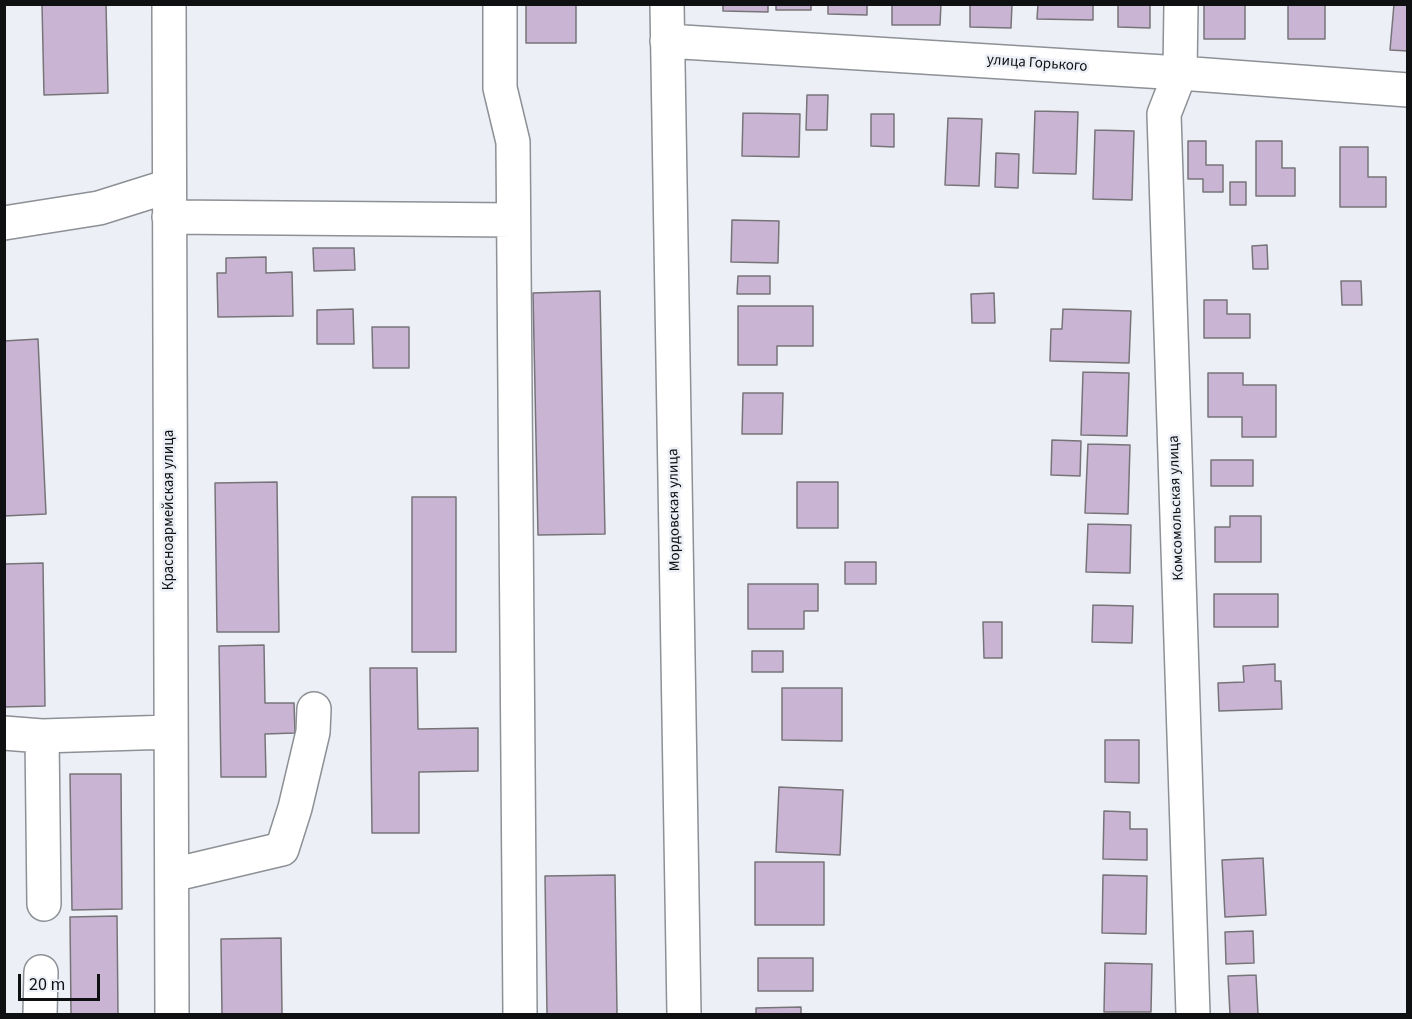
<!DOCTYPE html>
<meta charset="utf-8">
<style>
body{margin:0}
#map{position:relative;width:1412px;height:1019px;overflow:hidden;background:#ecf0f6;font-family:"Source Sans 3",sans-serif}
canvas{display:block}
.frame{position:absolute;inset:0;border:6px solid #0f1012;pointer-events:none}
.scale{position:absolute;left:18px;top:974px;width:82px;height:27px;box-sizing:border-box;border:3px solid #0f1012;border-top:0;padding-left:8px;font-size:18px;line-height:21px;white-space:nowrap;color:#0f1012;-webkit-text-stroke:4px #ecf0f6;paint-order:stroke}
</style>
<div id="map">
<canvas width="1412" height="1019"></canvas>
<div class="frame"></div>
<div class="scale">20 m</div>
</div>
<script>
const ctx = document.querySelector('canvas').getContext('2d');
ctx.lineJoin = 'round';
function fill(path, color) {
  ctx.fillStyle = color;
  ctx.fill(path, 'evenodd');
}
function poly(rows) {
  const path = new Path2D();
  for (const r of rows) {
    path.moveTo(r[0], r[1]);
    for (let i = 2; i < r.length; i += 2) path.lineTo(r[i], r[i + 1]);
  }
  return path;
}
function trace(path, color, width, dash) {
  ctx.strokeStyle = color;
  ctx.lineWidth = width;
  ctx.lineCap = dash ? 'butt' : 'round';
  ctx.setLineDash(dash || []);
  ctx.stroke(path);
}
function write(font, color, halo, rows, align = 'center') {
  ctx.font = font + ' "Source Sans 3",sans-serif';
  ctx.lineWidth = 5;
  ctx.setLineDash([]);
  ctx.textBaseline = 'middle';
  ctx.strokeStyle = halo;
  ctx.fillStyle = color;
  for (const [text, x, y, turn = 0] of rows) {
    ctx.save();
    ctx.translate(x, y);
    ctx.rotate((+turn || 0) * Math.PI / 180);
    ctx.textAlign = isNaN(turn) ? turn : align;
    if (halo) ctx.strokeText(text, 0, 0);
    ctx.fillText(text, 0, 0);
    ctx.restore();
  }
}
const building = poly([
 [42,4,106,4,108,93,44,95,42,4],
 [526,4,576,4,576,43,526,43,526,4],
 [723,4,768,4,768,12,723,11,723,4],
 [776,4,811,4,811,10,776,10,776,4],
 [828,4,867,4,867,15,828,14,828,4],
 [892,4,941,4,940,25,892,25,892,4],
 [970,4,1012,4,1011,28,970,27,970,4],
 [1038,4,1093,4,1093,20,1037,19,1038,4],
 [1118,4,1150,4,1150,28,1118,27,1118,4],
 [1204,4,1245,4,1245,39,1204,39,1204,4],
 [1288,4,1325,4,1325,39,1288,39,1288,4],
 [1394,4,1408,4,1408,51,1390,50,1394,4],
 [807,95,828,95,827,130,806,130,807,95],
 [1035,111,1078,112,1076,174,1033,173,1035,111],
 [743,113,800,114,799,157,742,156,743,113],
 [871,114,894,114,894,147,871,146,871,114],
 [948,118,982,119,979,186,945,185,948,118],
 [1095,130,1134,131,1132,200,1093,199,1095,130],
 [1188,141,1206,141,1206,165,1223,165,1223,192,1203,192,1203,179,1188,179,1188,141],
 [1256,141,1282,141,1282,168,1295,168,1295,196,1256,196,1256,141],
 [1340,147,1368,147,1368,177,1386,177,1386,207,1340,207,1340,147],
 [996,153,1019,154,1018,188,995,187,996,153],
 [1230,182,1246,182,1246,205,1230,205,1230,182],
 [732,220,779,221,778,263,731,262,732,220],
 [1267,245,1268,269,1253,269,1252,246,1267,245],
 [313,248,354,248,355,270,314,271,313,248],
 [266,257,266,273,292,272,293,316,218,317,217,273,226,273,226,258,266,257],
 [738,276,770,276,770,294,737,294,738,276],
 [1341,281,1361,281,1362,305,1342,305,1341,281],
 [600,291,605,534,538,535,533,293,600,291],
 [994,293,995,323,972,323,971,294,994,293],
 [1204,300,1227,300,1227,314,1250,314,1250,338,1204,338,1204,300],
 [738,306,813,306,813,346,777,346,777,365,738,365,738,306],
 [353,309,354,344,317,344,317,310,353,309],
 [1063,309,1131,311,1129,363,1050,361,1051,329,1062,329,1063,309],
 [372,327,409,327,409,368,373,368,372,327],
 [38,339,46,514,4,516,4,341,38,339],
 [1083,372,1129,373,1127,436,1081,435,1083,372],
 [1208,373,1243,373,1243,385,1276,385,1276,437,1242,437,1242,417,1208,417,1208,373],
 [743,393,783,393,782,434,742,434,743,393],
 [1052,440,1081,441,1080,476,1051,475,1052,440],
 [1088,444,1130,445,1128,514,1085,513,1088,444],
 [1211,460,1253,460,1253,486,1211,486,1211,460],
 [277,482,279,632,217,632,215,483,277,482],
 [797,482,838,482,838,528,797,528,797,482],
 [412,497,456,497,456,652,412,652,412,497],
 [1230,516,1261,516,1261,562,1215,562,1215,527,1230,527,1230,516],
 [1088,524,1131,525,1130,573,1086,572,1088,524],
 [845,562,876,562,876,584,845,584,845,562],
 [43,563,45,706,4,707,4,564,43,563],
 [748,584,818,584,818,611,804,611,804,629,748,629,748,584],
 [1214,594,1278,594,1278,627,1214,627,1214,594],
 [1093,605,1133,606,1132,643,1092,642,1093,605],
 [983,622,1002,622,1002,658,984,658,983,622],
 [264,645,265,703,294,703,295,733,265,734,266,777,221,777,219,646,264,645],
 [752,651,783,651,783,672,752,672,752,651],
 [1275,664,1275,681,1281,681,1282,709,1219,711,1218,683,1244,682,1243,666,1275,664],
 [370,668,417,668,418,729,478,728,478,771,419,772,419,833,372,833,370,668],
 [782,688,842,688,842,741,782,740,782,688],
 [1105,740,1139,740,1139,783,1105,782,1105,740],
 [70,774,121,774,122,909,72,910,70,774],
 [779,787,843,790,840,855,776,852,779,787],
 [1104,811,1130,812,1130,829,1147,829,1147,860,1103,859,1104,811],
 [1263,858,1266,915,1225,917,1222,860,1263,858],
 [755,862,824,862,824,925,755,925,755,862],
 [615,875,617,1014,547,1014,545,876,615,875],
 [1103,875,1147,876,1146,934,1102,933,1103,875],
 [117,916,118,1014,71,1014,70,917,117,916],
 [1253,931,1254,963,1226,964,1225,932,1253,931],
 [281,938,282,1014,222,1014,221,939,281,938],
 [758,958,813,958,813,991,758,991,758,958],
 [1105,963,1152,964,1151,1012,1104,1012,1105,963],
 [1256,975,1258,1014,1230,1014,1228,976,1256,975],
 [801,1007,801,1014,756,1014,756,1008,801,1007]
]);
const minor = poly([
 [169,4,172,1014],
 [500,4,500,88,513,142,520,1014],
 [667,4,684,1014],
 [1181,4,1180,73,1164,114,1193,1014],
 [667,41,1180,73,1408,90],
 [169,217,513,220],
 [4,223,99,208,169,186],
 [4,733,42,736],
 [172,875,282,849,295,808,313,732,314,709],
 [44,904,42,736,171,732],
 [40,1014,41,972]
]);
const streetNames = [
 ["улица Горького",1037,64,4],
 ["Комсомольская улица",1177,508,-92],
 ["Красноармейская улица",170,510,-90],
 ["Мордовская улица",675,510,-91]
];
fill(building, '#c9b5d3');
trace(building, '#777479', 1.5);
trace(minor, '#8d9095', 36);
trace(minor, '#fff', 33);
write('15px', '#0f1012', '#ecf0f6', streetNames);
</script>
